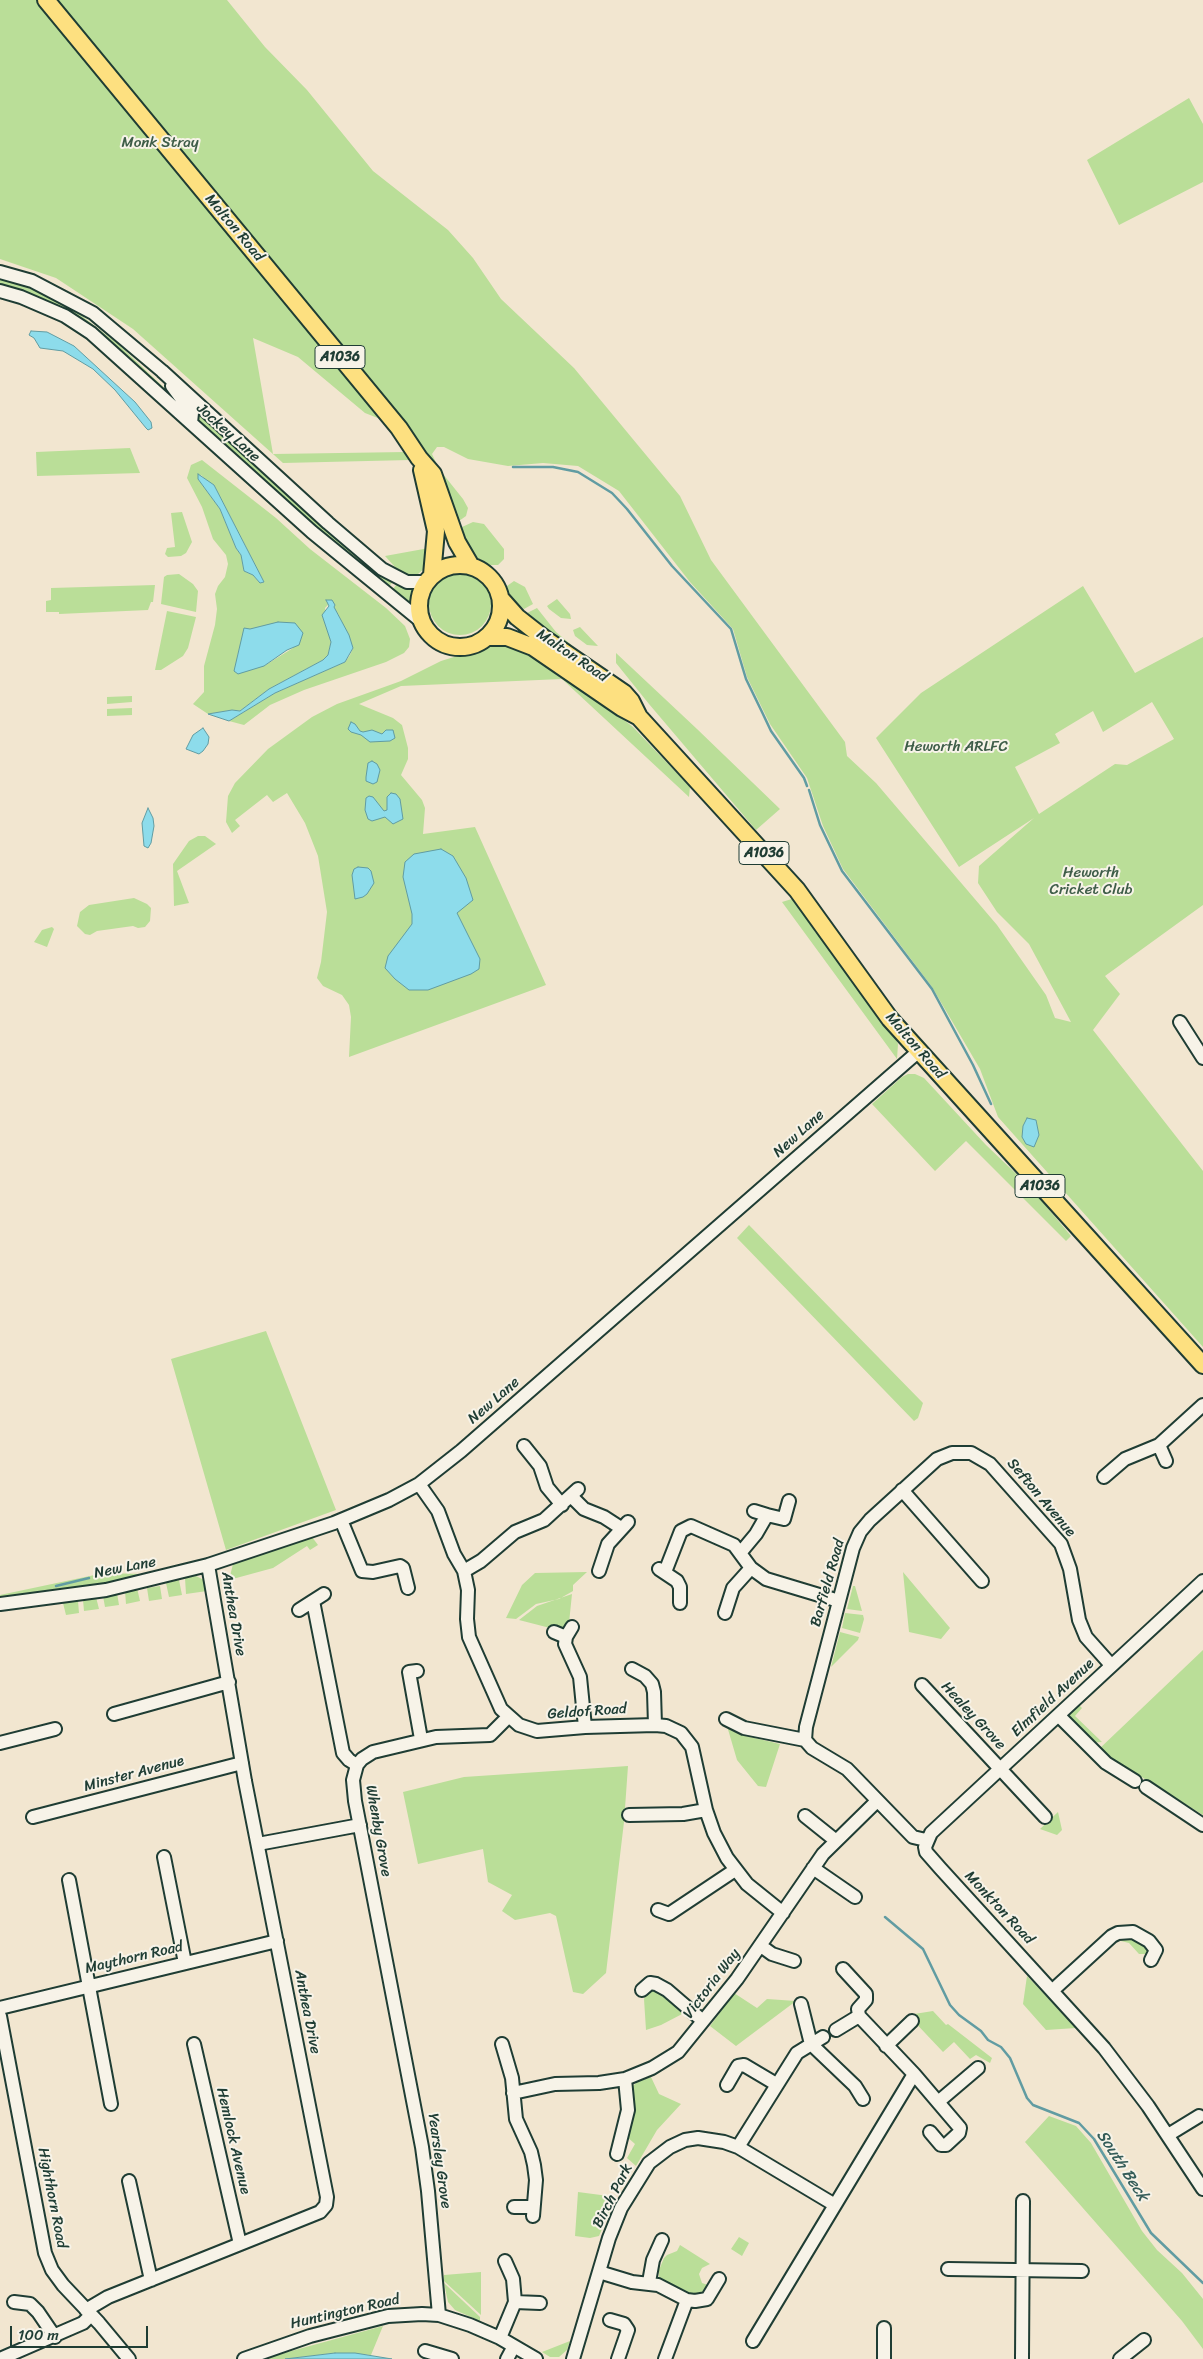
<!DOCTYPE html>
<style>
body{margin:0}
#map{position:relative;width:1203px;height:2359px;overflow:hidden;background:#f2e6d0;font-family:Sriracha,sans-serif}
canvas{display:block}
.scale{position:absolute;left:10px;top:2326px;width:138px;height:22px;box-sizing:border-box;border:2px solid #1f3d34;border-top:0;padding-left:6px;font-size:15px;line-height:18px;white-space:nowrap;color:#1f3d34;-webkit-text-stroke:4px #f7f3e8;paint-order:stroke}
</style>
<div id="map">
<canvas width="1203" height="2359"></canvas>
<div class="scale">100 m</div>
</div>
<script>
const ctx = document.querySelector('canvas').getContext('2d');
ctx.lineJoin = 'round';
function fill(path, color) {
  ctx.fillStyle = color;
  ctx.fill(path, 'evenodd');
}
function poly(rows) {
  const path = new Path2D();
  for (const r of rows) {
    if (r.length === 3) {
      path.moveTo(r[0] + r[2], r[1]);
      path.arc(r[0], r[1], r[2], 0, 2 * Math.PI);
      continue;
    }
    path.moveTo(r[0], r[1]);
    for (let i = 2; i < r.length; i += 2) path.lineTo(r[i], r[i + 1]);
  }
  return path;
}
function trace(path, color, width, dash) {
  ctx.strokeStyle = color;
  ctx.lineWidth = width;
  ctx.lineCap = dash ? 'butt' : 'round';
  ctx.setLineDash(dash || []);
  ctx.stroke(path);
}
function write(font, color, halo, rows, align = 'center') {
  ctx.font = font + ' Sriracha,sans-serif';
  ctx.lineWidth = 4;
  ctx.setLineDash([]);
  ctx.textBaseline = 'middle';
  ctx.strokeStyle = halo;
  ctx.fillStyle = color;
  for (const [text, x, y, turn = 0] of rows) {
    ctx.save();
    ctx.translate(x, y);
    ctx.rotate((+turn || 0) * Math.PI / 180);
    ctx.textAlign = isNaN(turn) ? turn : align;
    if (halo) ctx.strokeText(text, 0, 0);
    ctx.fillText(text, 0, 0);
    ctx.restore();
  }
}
const green = poly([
 [0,0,227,0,265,47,307,90,373,171,448,230,473,258,501,299,574,368,680,496,711,560,845,742,847,756,876,783,997,925,1046,995,1055,1018,1071,1022,1029,944,997,912,978,883,979,866,1034,818,959,867,876,738,921,693,1083,586,1135,673,1203,637,1203,905,1105,976,1120,994,1093,1030,1203,1171,1203,1347,998,1117,980,1069,932,987,843,869,823,826,807,778,770,724,747,677,733,629,690,582,619,491,578,466,543,463,508,466,468,459,444,447,437,447,432,454,439,469,463,499,468,508,466,516,459,521,457,513,453,514,427,458,411,431,365,413,298,357,253,338,273,454,406,452,410,460,283,463,133,329,56,278,0,259],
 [1152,702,1174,739,1127,765,1115,764,1039,814,1015,767,1060,743,1055,734,1093,711,1103,732],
 [1189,98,1203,124,1203,182,1119,225,1087,160],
 [0,277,64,302,118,344,176,399,174,400,79,319,49,302,0,285],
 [184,398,281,489,358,557,392,583,387,588,305,520,198,422,199,414],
 [130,448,140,473,37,476,36,452],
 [202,460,276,518,310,549,386,608,405,626,410,639,409,647,404,653,386,662,304,690,270,705,244,725,229,721,275,693,345,662,350,655,353,648,338,614,327,600,329,604,325,608,327,625,331,642,328,655,323,660,269,689,240,711,232,710,208,714,193,704,204,692,204,666,215,625,217,609,215,594,218,586,225,577,228,564,226,555,213,539,202,507,187,478,191,465],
 [201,475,207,481,214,485,264,582,260,583,253,575,244,571,241,555,236,548,220,509,198,479],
 [261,626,293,648,264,666,237,657,244,634],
 [182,512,192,542,186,553,181,556,168,557,165,554,167,548,175,547,171,513],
 [473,522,484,524,504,549,504,559,498,565,484,565,472,559,462,527],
 [429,548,426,567,418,574,408,575,395,567,385,556],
 [460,604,31],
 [179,574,193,584,198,591,196,612,161,604,164,577,167,575],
 [514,581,525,587,533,604,524,609,504,594,507,586],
 [155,585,153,602,151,602,148,610,59,614,59,612,46,612,46,601,51,600,51,588],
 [396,585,418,588,415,609,391,592],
 [557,599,570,614,571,619,561,618,549,609,547,606],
 [537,608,556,632,581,653,550,634,527,613],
 [167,611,196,617,188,648,183,656,161,670,155,670],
 [580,627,598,646,587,645,575,636,573,630],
 [496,644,523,649,562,679,571,679,633,727,690,787,689,797,562,679,401,686,359,704,393,718,402,725,408,748,408,759,401,775,422,800,425,808,423,834,475,827,546,985,349,1057,351,1017,349,1005,342,995,323,986,317,978,321,962,327,912,318,856,305,823,287,793,273,802,267,795,235,820,240,826,232,833,226,822,228,796,235,783,268,749,312,717,337,704,401,681,441,661],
 [616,653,697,729,780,809,756,830,649,704,616,663],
 [132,696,132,702,107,704,107,697],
 [132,708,132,715,107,716,107,709],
 [198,836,205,836,216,844,177,871,189,903,174,906,173,864,189,841],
 [134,898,147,904,151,908,150,921,145,927,138,928,133,926,97,931,90,935,85,934,77,926,80,912,89,905],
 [795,898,810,916,815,932,847,967,887,1019,898,1044,897,1059,782,902],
 [52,927,54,929,47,947,34,942,42,930],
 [908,1074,915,1074,924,1078,986,1145,1030,1187,1071,1236,1066,1241,966,1141,935,1171,872,1104,902,1077],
 [749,1225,923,1403,918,1418,914,1421,737,1238],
 [266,1331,336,1510,226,1550,171,1359],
 [312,1537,318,1545,310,1550,307,1546,273,1568,229,1580,233,1564],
 [587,1572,573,1585,573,1591,559,1599,536,1604,516,1619,506,1618,522,1585,535,1573],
 [903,1572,950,1628,941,1639,909,1632],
 [104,1573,140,1574,132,1580,60,1592,0,1599,0,1595],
 [196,1576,204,1580,207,1591,186,1594,185,1578],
 [179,1580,182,1595,169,1597,166,1583],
 [160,1586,162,1599,149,1601,147,1588],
 [853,1586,855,1586,862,1611,847,1609],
 [137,1588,140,1601,126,1604,125,1591],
 [117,1593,119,1605,105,1607,103,1596],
 [572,1594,569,1623,566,1627,554,1629,519,1620,537,1606],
 [96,1597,99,1609,84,1611,83,1600],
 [78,1601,79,1613,66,1615,63,1603],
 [845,1613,863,1615,864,1619,860,1633,842,1628],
 [840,1632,859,1637,858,1640,831,1667],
 [1203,1650,1203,1815,1098,1750],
 [1077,1703,1082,1708,1075,1716,1102,1742,1089,1743,1066,1714],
 [727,1726,746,1736,780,1744,766,1787,758,1786,737,1760],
 [628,1766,624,1822,606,1973,583,1994,573,1992,556,1916,550,1913,515,1920,502,1911,512,1895,488,1882,483,1849,418,1864,403,1792,464,1777],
 [1058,1812,1062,1830,1057,1835,1040,1829],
 [1119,1936,1144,1940,1150,1954,1139,1954,1129,1943,1113,1939],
 [1027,1976,1076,2028,1046,2030,1023,2004],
 [657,1990,665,1993,672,2003,684,2013,661,2025,646,2030,644,1999,648,1992],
 [734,1993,757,2008,767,1999,796,2001,736,2046,710,2026],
 [933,2011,946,2025,948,2024,992,2058,990,2063,976,2055,970,2059,954,2042,943,2052,908,2015],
 [651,2077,659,2094,681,2104,657,2130,636,2166,627,2158,635,2144,626,2136,634,2106,633,2086,637,2082],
 [1049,2116,1076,2126,1091,2143,1142,2231,1157,2250,1182,2273,1203,2299,1203,2349,1182,2321,1025,2142],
 [578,2192,616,2197,599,2236,590,2238,575,2236],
 [739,2237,749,2243,742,2256,731,2249],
 [680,2245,710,2264,702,2268,699,2274,702,2283,708,2285,705,2294,695,2297,684,2293,659,2277,659,2270,664,2258,667,2255,677,2251],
 [481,2272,481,2315,444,2281,444,2275],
 [444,2283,480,2317,480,2321,455,2310,448,2302],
 [383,2326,371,2355,335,2353,285,2359,262,2359],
 [570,2341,567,2350,559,2357,550,2357,542,2352]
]);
const water = poly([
 [31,331,47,332,74,346,135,402,151,422,152,428,148,430,146,428,115,390,93,369,63,351,40,348,34,338,29,335,31,331],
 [198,474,214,485,264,582,260,583,253,575,244,571,241,555,236,548,220,509,198,479,198,474],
 [326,600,332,600,335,605,334,607,349,635,353,648,345,662,275,693,229,721,208,714,232,710,240,711,269,689,323,660,328,655,331,642,322,615,329,606,326,600],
 [278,622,295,623,303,633,299,645,287,650,264,666,238,674,234,671,244,628,250,629,278,622],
 [351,722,355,724,360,731,363,732,372,730,382,734,386,730,393,730,395,738,390,741,370,742,361,735,351,732,348,729,351,722],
 [203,728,209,737,208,744,203,751,199,754,186,749,193,735,203,728],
 [372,761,377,764,380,770,377,782,373,784,366,781,366,777,368,763,372,761],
 [391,793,396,794,400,799,403,819,393,824,385,817,372,821,368,819,365,810,366,798,369,796,373,797,384,811,387,810,387,797,391,793],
 [148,808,153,818,154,826,151,843,148,848,144,846,142,823,148,808],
 [441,849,453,856,466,878,473,900,457,913,480,959,479,969,471,974,428,990,409,990,395,979,385,968,388,956,412,924,412,914,403,877,405,862,414,854,441,849],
 [358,867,368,868,371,871,374,883,367,894,363,897,355,899,352,875,354,869,358,867],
 [1027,1118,1036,1120,1039,1135,1034,1147,1026,1144,1022,1137,1023,1126,1027,1118],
 [335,2353,355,2353,392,2359,285,2359,335,2353]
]);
const stream = poly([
 [513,467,553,467,578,472,612,493,627,509,672,566,731,629,746,679,762,712,771,731,804,778,807,786],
 [809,790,820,825,842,871,932,989,973,1065,991,1104],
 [56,1586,89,1578],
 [885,1917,923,1949,950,2005,959,2015,981,2031,988,2040,1001,2047,1010,2058,1027,2098,1033,2105,1079,2123,1094,2139,1151,2233,1203,2283]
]);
const minor = poly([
 [0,272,32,281,93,313,162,371,328,523,382,569,407,582,426,582],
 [0,291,21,297,65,316,91,333,312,532,421,621],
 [172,386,192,413,191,423],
 [1180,1022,1203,1058],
 [1159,1445,1203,1405],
 [524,1446,540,1466,547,1487,562,1505],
 [1104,1477,1125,1459,1159,1445,1166,1461],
 [419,1484,438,1511,454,1554,464,1571,468,1590,467,1619,469,1637,501,1709,519,1725,537,1731,585,1727,655,1725,666,1726,681,1733,692,1747,706,1810,714,1833,727,1858,747,1884,783,1913],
 [902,1490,982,1581],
 [571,1496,584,1509,604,1517,621,1528],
 [754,1511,767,1515],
 [341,1520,362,1571,373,1572,400,1566,403,1568,408,1588],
 [741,1552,756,1534,767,1515,784,1519,789,1501],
 [659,1569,677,1581,680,1587,680,1603],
 [464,1571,481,1561,515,1532,544,1520,578,1489],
 [599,1571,608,1544,628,1522],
 [665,1572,681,1531,691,1526,734,1545,751,1568,766,1579,839,1601],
 [1203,1581,931,1833,925,1847,926,1852,940,1868,1104,2048,1148,2106,1203,2189],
 [313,1601,324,1594],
 [0,1604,106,1590,208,1565,334,1523,389,1500,419,1484,461,1451,919,1051],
 [299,1610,313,1601,343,1753,349,1760,357,1765],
 [725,1613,733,1588,751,1568],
 [572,1627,566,1637,565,1644,580,1677,585,1727],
 [554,1632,566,1637],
 [632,1669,645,1676,652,1684,654,1692,655,1725],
 [417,1671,409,1672,421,1739],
 [922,1685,1045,1817],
 [114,1714,229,1682],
 [1059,1716,1106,1763,1135,1781],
 [726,1719,744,1728,805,1740,812,1748,847,1769,913,1837,926,1840],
 [805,1740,806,1727,853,1548,860,1532,870,1520,937,1459,952,1453,971,1453,990,1464,1061,1544,1070,1569,1079,1620,1086,1637,1111,1665],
 [0,1743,55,1729],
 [1146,1787,1203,1825],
 [629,1815,683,1814,706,1810],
 [805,1816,835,1840],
 [33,1817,242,1763],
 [258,1844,360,1825],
 [164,1857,185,1963],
 [813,1868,855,1897],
 [69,1880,111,2104],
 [658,1910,669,1914,735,1870],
 [761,1946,772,1954,794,1961],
 [843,1969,866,1994,866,2000,858,2009,859,2016,914,2074,960,2128,959,2133,946,2145,941,2145,930,2132],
 [642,1990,650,1983,656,1984,667,1990,703,2021],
 [1053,1990,1112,1936,1118,1933,1133,1932,1149,1941,1156,1950,1151,1960],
 [801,2004,811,2044,855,2086,863,2099],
 [0,2008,277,1941],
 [0,2016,45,2253,52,2270,63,2285,99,2323,129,2359],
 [836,2030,859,2016],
 [194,2044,240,2244],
 [502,2044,512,2078,516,2119,531,2152,534,2165,536,2180,533,2216],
 [886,2046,912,2021],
 [727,2085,738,2066,744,2065,776,2084],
 [513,2093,555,2084,599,2083,625,2079,652,2068,678,2052,737,1979,823,1854,877,1801],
 [938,2102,978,2068],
 [1168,2135,1199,2116],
 [738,2147,797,2053,823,2037],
 [617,2154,628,2110,625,2079],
 [129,2181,151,2280],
 [514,2207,533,2207],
 [948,2269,1082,2271],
 [599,2272,632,2282,658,2285,687,2300,695,2301,707,2299,719,2279],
 [649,2282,653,2260,662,2240],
 [14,2302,30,2304,38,2312,55,2337],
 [515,2302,540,2303],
 [86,2310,108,2297,320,2212,326,2205,327,2197,245,1781,208,1565],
 [439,2315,428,2191,422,2147,355,1801,353,1780,357,1765,362,1759,373,1752,436,1737,490,1735,508,1717],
 [610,2320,624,2324,628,2330,618,2359],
 [500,2338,515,2302,513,2279,505,2261],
 [753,2341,914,2074],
 [425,2351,452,2359],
 [0,2359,83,2323,91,2315],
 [244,2359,310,2336,388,2316,422,2314,439,2315,470,2325,500,2338,536,2359],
 [507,2359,514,2346],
 [573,2359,609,2238,621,2208,649,2163,670,2147,685,2140,698,2138,724,2142,738,2147,835,2205],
 [665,2359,687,2300],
 [884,2359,884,2328],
 [1022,2359,1023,2201],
 [1120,2359,1144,2340]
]);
const major = poly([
 [46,0,399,428,419,458,433,474,457,542,471,566],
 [422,470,436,531,432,575],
 [460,606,41],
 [501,599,517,617,545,639,624,693,631,701,639,717,797,890,890,1019,1203,1365],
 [487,637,507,637,533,647,622,708,639,717]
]);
const shields = [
 [340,357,50],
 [764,853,50],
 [1040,1186,50]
];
const shieldNames = [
 ["A1036",340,357],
 ["A1036",764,853],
 ["A1036",1040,1186]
];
const parkNames = [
 ["Monk Stray",160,143],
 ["Heworth ARLFC",956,747],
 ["Heworth",1091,873],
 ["Cricket Club",1091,890]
];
const streetNames = [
 ["Malton Road",234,228,50],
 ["Jockey Lane",228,433,42],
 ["Malton Road",572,656,34],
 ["Malton Road",915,1046,49],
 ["New Lane",799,1134,-42],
 ["New Lane",494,1401,-41],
 ["Sefton Avenue",1041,1498,50],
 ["New Lane",125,1568,-11],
 ["Barfield Road",828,1583,-74],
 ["Anthea Drive",233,1614,80],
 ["Elmfield Avenue",1053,1698,-43],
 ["Geldof Road",587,1712,-4],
 ["Healey Grove",973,1716,47],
 ["Minster Avenue",134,1774,-15],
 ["Whenby Grove",378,1831,80],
 ["Monkton Road",999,1908,47],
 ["Maythorn Road",134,1958,-13],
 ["Victoria Way",712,1984,-53],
 ["Anthea Drive",307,2012,79],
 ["Hemlock Avenue",233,2141,77],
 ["Yearsley Grove",439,2161,82],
 ["Birch Park",613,2196,-63],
 ["Highthorn Road",52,2198,79],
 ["Huntington Road",345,2312,-13]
];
const waterNames = [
 ["South Beck",1122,2166,57]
];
fill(green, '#bade98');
fill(water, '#8ddceb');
trace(water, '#619ca2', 1);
trace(stream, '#619ca2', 2.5);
trace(minor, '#1f3d34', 16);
trace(major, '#1f3d34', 20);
trace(minor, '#f7f3e8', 12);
trace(major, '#fde080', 16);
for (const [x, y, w] of shields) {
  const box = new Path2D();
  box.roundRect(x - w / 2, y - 11.5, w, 23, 4);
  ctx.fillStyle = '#f7f3e8';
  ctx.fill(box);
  trace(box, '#1f3d34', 1);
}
write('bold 14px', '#1f3d34', null, shieldNames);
write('15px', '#3e5d48', '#f7f3e8', parkNames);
write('15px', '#1f3d34', '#f7f3e8', streetNames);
write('italic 16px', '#355d59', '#f7f3e8', waterNames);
</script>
